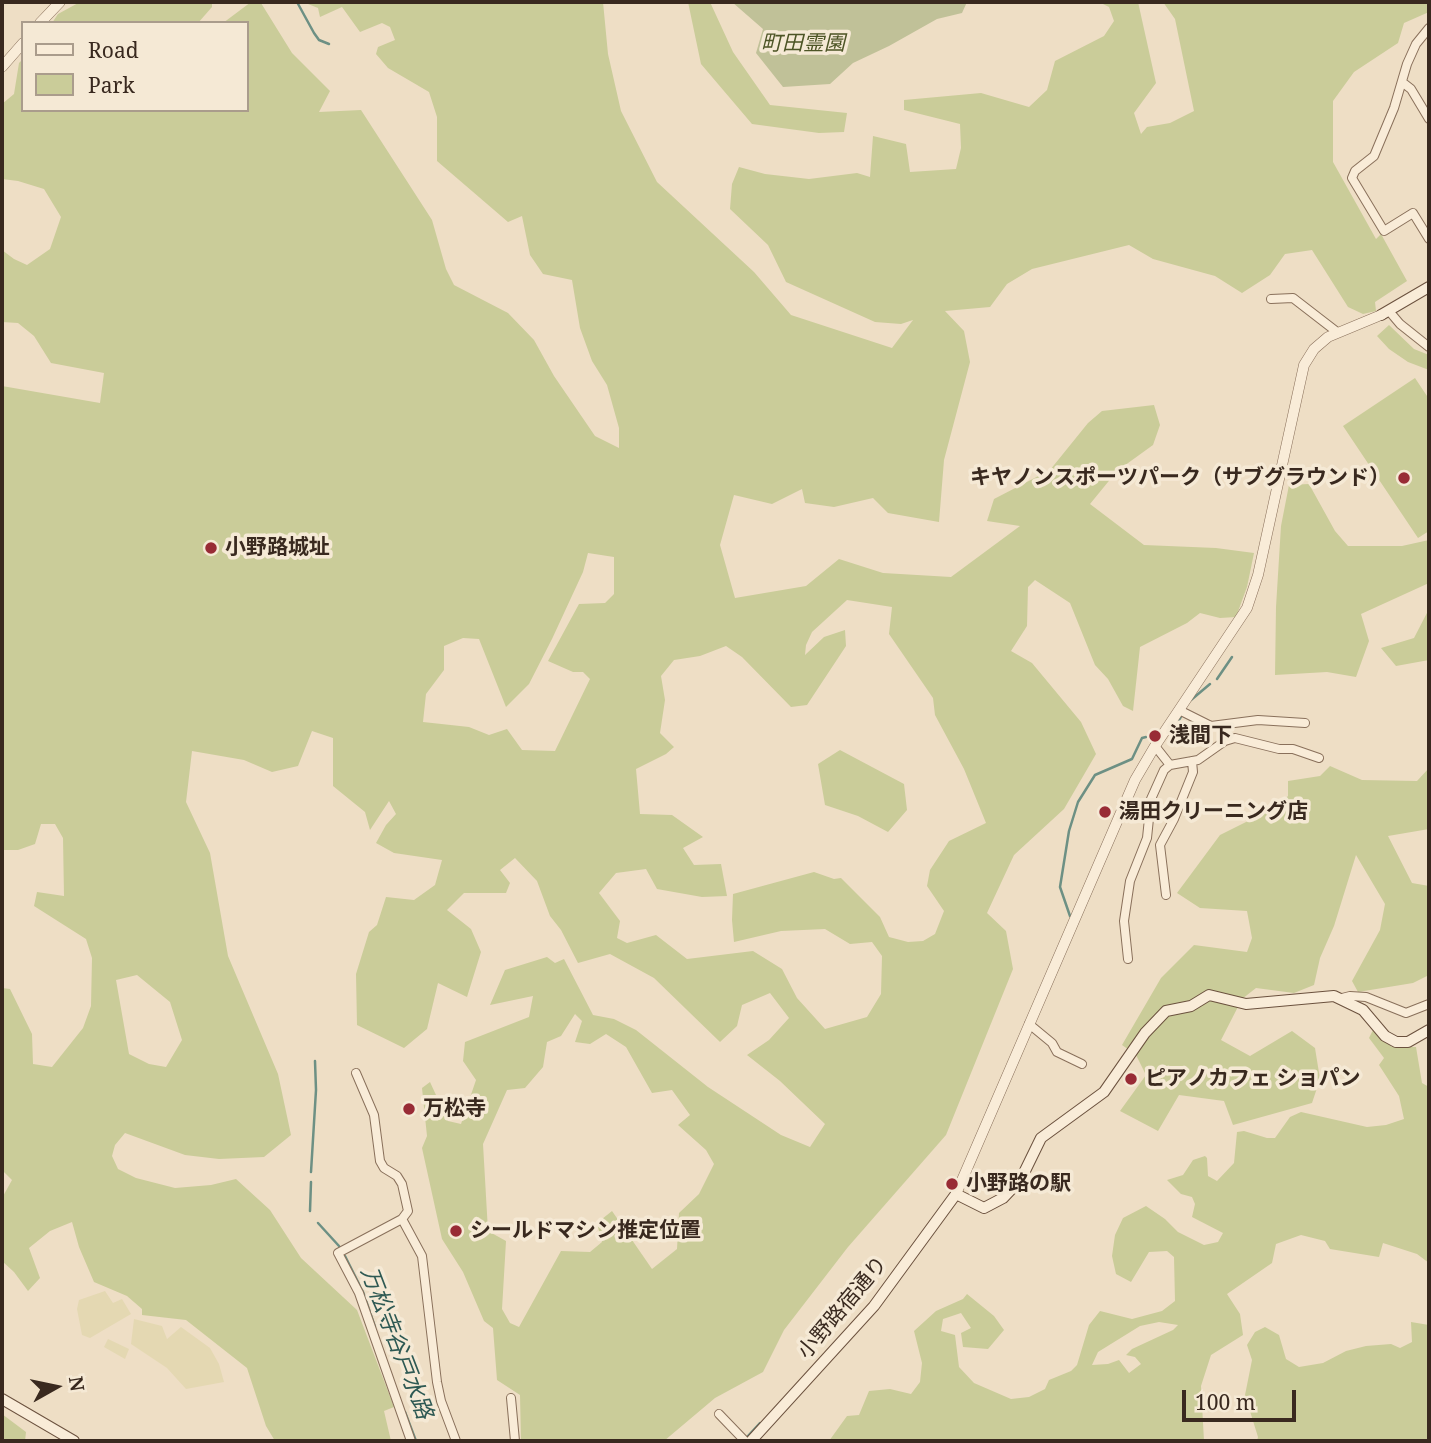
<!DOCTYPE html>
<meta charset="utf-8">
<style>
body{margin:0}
#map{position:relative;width:1431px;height:1443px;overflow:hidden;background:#eedec5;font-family:"Noto Serif",serif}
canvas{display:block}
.frame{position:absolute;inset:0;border:4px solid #39291f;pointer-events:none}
.legend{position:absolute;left:21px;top:21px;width:228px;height:91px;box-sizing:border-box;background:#f5e9d5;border:2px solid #aa9c8c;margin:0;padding:9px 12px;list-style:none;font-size:21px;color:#39291f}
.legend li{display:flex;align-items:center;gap:14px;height:35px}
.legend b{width:35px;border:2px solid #aa9c8c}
.north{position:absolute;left:21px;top:1352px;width:70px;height:70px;-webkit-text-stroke:5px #f5e9d5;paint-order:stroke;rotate:81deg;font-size:19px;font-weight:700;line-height:28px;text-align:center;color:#39291f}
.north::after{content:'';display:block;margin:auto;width:24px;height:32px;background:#39291f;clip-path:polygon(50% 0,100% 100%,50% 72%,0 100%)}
.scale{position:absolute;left:1182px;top:1390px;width:114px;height:32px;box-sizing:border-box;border:4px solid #39291f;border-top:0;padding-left:9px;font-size:21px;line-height:24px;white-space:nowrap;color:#39291f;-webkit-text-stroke:5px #f5e9d5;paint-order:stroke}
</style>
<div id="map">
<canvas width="1431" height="1443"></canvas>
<div class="frame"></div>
<ul class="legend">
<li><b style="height:9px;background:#f9ecd8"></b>Road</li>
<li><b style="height:19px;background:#cacc99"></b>Park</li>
</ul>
<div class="north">N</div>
<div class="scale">100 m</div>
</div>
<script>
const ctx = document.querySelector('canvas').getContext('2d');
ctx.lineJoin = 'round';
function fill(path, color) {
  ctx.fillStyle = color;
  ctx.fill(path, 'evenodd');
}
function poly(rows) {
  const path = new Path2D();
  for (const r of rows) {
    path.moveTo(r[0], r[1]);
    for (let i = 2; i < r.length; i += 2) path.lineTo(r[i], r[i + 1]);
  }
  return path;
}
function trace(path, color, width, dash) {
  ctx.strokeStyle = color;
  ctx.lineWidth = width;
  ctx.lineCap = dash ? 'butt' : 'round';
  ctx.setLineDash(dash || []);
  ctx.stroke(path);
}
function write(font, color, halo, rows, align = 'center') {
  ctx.font = font + ' "Noto Serif","Noto Sans JP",serif';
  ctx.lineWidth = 7;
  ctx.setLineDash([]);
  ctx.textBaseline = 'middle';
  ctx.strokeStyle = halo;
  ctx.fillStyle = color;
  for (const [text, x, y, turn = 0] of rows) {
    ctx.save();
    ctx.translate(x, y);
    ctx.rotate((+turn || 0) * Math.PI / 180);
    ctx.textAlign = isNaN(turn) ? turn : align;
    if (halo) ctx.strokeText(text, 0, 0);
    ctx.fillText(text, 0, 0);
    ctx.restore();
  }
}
const farmland = poly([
 [105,1291,113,1303,122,1299,131,1314,90,1338,82,1335,77,1309,79,1300],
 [134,1319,162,1326,167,1339,181,1327,210,1348,219,1364,224,1382,186,1389,167,1368,131,1344],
 [108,1339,129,1349,125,1359,104,1347]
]);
const green = poly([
 [80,2,212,2,212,7,198,23,52,23,58,14],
 [251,2,261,3,292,53,330,91,319,112,361,110,432,220,446,269,454,285,508,313,534,340,554,376,595,436,619,448,619,428,607,385,592,361,580,328,572,280,543,274,530,255,522,216,508,222,437,161,437,117,429,92,388,68,376,54,378,47,395,40,390,27,382,23,360,32,342,7,320,17,318,8,303,2,603,2,608,54,621,111,657,182,754,272,791,315,892,348,913,320,901,324,875,322,786,282,768,245,730,209,732,184,739,167,765,174,809,179,857,173,870,177,873,136,906,144,910,172,956,169,961,148,960,124,904,110,904,100,981,93,1029,107,1047,90,1055,61,1104,36,1114,21,1109,7,1099,2,1138,2,1156,83,1134,113,1141,134,1147,127,1170,123,1194,111,1175,19,1163,2,1429,2,1429,12,1404,23,1398,43,1354,72,1333,101,1333,162,1376,239,1381,234,1407,281,1375,302,1376,311,1363,314,1348,307,1312,250,1285,254,1270,275,1242,293,1215,276,1153,259,1129,245,1032,269,1007,284,990,307,945,311,964,331,970,362,944,460,939,522,888,513,873,498,834,507,805,503,802,489,772,504,734,495,720,545,735,598,806,586,839,559,883,573,951,577,1020,526,987,521,994,499,1050,470,1088,423,1102,411,1154,405,1160,425,1153,445,1117,471,1090,504,1144,545,1216,548,1254,553,1247,587,1236,617,1220,618,1200,613,1187,623,1140,647,1133,711,1123,706,1108,679,1095,665,1070,603,1035,580,1028,587,1027,626,1011,651,1032,663,1081,722,1096,754,1064,809,1014,855,987,913,1006,931,1013,969,946,1135,848,1247,784,1330,763,1372,715,1398,664,1441,521,1441,520,1395,497,1380,493,1328,484,1321,463,1272,442,1239,422,1148,427,1136,422,1088,430,1082,448,1121,461,1124,476,1080,463,1061,465,1042,529,1017,533,996,490,1005,505,970,547,957,555,963,564,959,593,1015,614,1019,636,1030,708,1087,781,1135,810,1147,825,1124,780,1081,747,1055,769,1040,789,1018,770,993,742,1005,737,1026,720,1042,654,978,610,954,578,963,561,930,550,916,537,881,515,858,500,870,510,883,506,893,464,893,447,910,471,929,481,952,467,997,438,983,427,1029,404,1048,357,1025,356,974,369,932,377,925,386,897,414,900,435,885,442,860,394,853,376,843,386,825,396,814,389,801,370,830,365,812,333,786,333,738,312,731,298,766,272,772,244,760,192,751,186,802,210,853,228,956,278,1074,291,1135,264,1157,219,1159,185,1155,125,1133,115,1145,112,1156,118,1169,136,1178,175,1188,211,1185,236,1179,270,1210,301,1258,357,1310,394,1407,384,1411,391,1441,275,1441,266,1426,247,1368,186,1320,142,1315,142,1309,127,1296,94,1282,79,1247,72,1222,50,1231,29,1248,40,1278,28,1291,14,1272,2,1261,2,1198,12,1180,2,1170,2,988,10,989,32,1034,33,1064,52,1067,83,1028,91,1006,92,958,86,939,34,906,37,892,64,896,63,838,55,824,41,824,35,844,18,850,2,850,2,386,100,403,104,373,51,363,34,336,18,323,2,322,2,250,14,259,27,265,50,249,61,217,44,189,18,181,2,179,2,104,14,94,19,63,23,59,23,110,247,110,247,23,223,23],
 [588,553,614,557,614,594,605,603,579,604,548,661,573,672,583,672,590,679,555,751,522,750,507,729,489,735,469,727,423,722,426,694,444,670,444,646,463,638,479,639,506,707,529,684,552,639,583,572],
 [847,600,892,607,889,634,933,698,935,715,964,769,986,823,949,841,930,870,927,886,944,911,935,934,923,941,908,942,889,937,880,917,841,878,834,879,814,872,733,894,732,920,734,942,781,931,825,929,850,944,872,942,882,956,881,994,867,1017,825,1029,797,998,782,969,753,951,687,959,656,935,627,943,617,938,620,921,599,893,616,873,646,869,657,889,702,897,727,896,721,864,694,865,683,848,703,837,672,815,640,814,636,769,666,754,674,747,660,733,665,700,661,676,674,660,700,656,726,646,742,657,791,707,807,705,846,646,845,630,824,637,805,655,806,645,812,632],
 [137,975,170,1002,182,1040,166,1067,149,1064,129,1054,116,980],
 [575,1014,582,1021,575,1042,590,1044,606,1034,626,1047,652,1093,672,1090,690,1115,678,1125,706,1150,714,1164,699,1194,679,1213,677,1249,652,1269,612,1211,597,1223,602,1242,590,1252,561,1251,519,1327,510,1323,502,1309,506,1241,488,1231,483,1144,507,1090,525,1088,543,1067,547,1042,561,1036],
 [688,2,710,2,733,52,770,105,847,113,844,132,819,133,752,124,701,64],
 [1389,325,1414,349,1429,355,1429,370,1408,362,1389,349,1377,336],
 [1415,378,1429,399,1429,531,1418,538,1343,426],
 [1309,484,1335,531,1348,546,1402,546,1429,540,1429,583,1361,614,1369,641,1356,677,1327,672,1275,675,1276,607,1281,526,1289,485],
 [1429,609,1429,660,1396,666,1381,648,1414,638],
 [840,750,904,784,907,810,888,832,858,816,825,805,818,764],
 [1330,766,1362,780,1417,781,1429,768,1429,829,1388,836,1412,883,1429,886,1429,975,1413,983,1358,992,1352,981,1380,930,1385,904,1356,855,1334,926,1320,958,1314,985,1294,993,1256,988,1242,999,1221,1040,1250,1056,1292,1031,1315,1048,1320,1079,1312,1103,1233,1125,1224,1101,1179,1095,1158,1131,1120,1111,1146,1075,1136,1055,1122,1045,1161,978,1194,945,1247,952,1252,938,1247,911,1200,908,1177,893,1220,835,1278,806,1288,796,1288,781,1320,776],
 [1373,1030,1392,1047,1416,1047,1422,1083,1429,1087,1429,1263,1417,1254,1383,1243,1379,1257,1330,1249,1325,1241,1301,1235,1276,1244,1272,1263,1227,1294,1240,1314,1243,1335,1211,1355,1201,1386,1204,1441,829,1441,847,1416,859,1415,869,1391,890,1389,911,1394,920,1382,922,1363,914,1331,936,1311,963,1299,967,1294,994,1316,1004,1330,988,1349,963,1347,961,1333,971,1328,961,1313,943,1319,941,1331,955,1335,959,1367,974,1383,1011,1399,1029,1397,1045,1389,1049,1380,1071,1371,1077,1365,1089,1325,1100,1311,1132,1319,1162,1311,1175,1301,1174,1257,1167,1251,1149,1252,1131,1282,1116,1274,1112,1256,1115,1235,1123,1218,1146,1206,1165,1219,1178,1232,1204,1245,1218,1242,1223,1233,1192,1217,1195,1204,1192,1197,1181,1194,1167,1180,1183,1175,1193,1160,1205,1156,1207,1158,1208,1176,1217,1181,1234,1163,1237,1132,1244,1131,1267,1138,1275,1138,1290,1117,1301,1112,1367,1127,1386,1125,1404,1119,1399,1096,1379,1065,1384,1058,1369,1038],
 [1159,1322,1178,1325,1173,1330,1132,1349,1126,1355,1135,1357,1141,1364,1129,1373,1119,1360,1108,1364,1092,1365,1098,1352,1140,1326],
 [1411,1322,1429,1325,1429,1441,1257,1441,1258,1437,1245,1395,1252,1360,1247,1345,1255,1332,1265,1327,1279,1335,1286,1359,1299,1367,1323,1363,1346,1351,1366,1346,1391,1344,1400,1348,1412,1342],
 [2,1414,26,1432,25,1441,2,1441]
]);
const cemetery = poly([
 [732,2,967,2,962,13,937,19,889,46,853,63,830,84,783,87,756,53,763,29]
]);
const stream = poly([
 [297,2,314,33,319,40,329,44],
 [1217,679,1232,657],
 [1191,700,1210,684],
 [1177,723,1182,715],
 [1070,916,1060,887,1069,831,1078,802,1095,775,1132,759,1142,738,1146,737],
 [311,1172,316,1090,315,1061],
 [310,1211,311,1182],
 [318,1223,339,1246],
 [345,1256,363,1292,375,1327],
 [405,1412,416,1441],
 [747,1437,760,1423]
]);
const minor = poly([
 [1429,28,1416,44,1407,64,1394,108,1374,156,1355,171,1352,178,1384,231,1413,213,1429,239],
 [1402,82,1411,89,1429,119],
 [1271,299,1293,298,1337,332],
 [1389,311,1400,324,1429,347],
 [1179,710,1211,726,1258,720,1305,723],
 [1155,746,1170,765,1198,760,1225,741,1235,738,1279,749,1293,749,1319,758],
 [1166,895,1160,845,1174,819,1193,772,1192,761],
 [1128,959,1124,921,1130,881,1147,838,1151,799,1164,770,1170,765],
 [1342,998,1350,996,1366,997,1406,1013,1429,1004],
 [1029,1024,1052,1043,1057,1052,1082,1064],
 [356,1073,374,1115,380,1161,384,1168,397,1176,402,1184,408,1211,402,1219,338,1253,359,1293,411,1441],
 [402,1219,422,1256,437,1382,441,1401,456,1441],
 [511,1398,515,1441],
 [719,1414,745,1441]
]);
const tertiary = poly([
 [40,23,60,2],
 [2,67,23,43],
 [956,1194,1135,780,1155,746,1247,608,1258,575,1304,365,1314,349,1328,337,1381,315]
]);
const secondary = poly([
 [1381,315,1429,287],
 [2,1399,74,1441],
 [751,1441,874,1306,956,1194,984,1208,1003,1198,1021,1179,1041,1138,1104,1092,1145,1033,1166,1011,1191,1006,1209,995,1246,1004,1334,996,1363,1010,1385,1036,1396,1042,1408,1042,1429,1030]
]);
const markers = [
 [1404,478,7,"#982b35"],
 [211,548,7,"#982b35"],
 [1155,736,7,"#982b35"],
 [1105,812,7,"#982b35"],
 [1131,1079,7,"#982b35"],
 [409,1109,7,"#982b35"],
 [952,1184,7,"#982b35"],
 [456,1231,7,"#982b35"]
];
const parkNames = [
 ["町田霊園",803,44]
];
const poiNames = [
 ["キヤノンスポーツパーク（サブグラウンド）",1390,478,"right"],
 ["小野路城址",225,548],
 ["浅間下",1169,736],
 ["湯田クリーニング店",1119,812],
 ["ピアノカフェ ショパン",1145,1079],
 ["万松寺",423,1109],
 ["小野路の駅",966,1184],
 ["シールドマシン推定位置",470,1231]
];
const streetNames = [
 ["小野路宿通り",843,1308,-50]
];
const waterNames = [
 ["万松寺谷戸水路",396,1343,69]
];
fill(farmland, '#e4d8b2');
fill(green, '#cacc99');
fill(cemetery, '#c0c198');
trace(stream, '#6d9084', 2.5);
trace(minor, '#89705b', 10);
trace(tertiary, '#89705b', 11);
trace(secondary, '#6b513e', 12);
trace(minor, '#f9ecd8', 8);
trace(tertiary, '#f9ecd8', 10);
trace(secondary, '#f9ecd8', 10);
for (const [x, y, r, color] of markers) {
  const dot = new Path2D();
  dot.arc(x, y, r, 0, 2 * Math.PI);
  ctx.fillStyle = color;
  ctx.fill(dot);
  trace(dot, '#f5e9d5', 2.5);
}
write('italic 21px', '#4d5526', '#f5e9d5', parkNames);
write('bold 21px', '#39291f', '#f5e9d5', poiNames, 'left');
write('21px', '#39291f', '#f5e9d5', streetNames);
write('italic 23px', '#2e5953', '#f5e9d5', waterNames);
</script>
